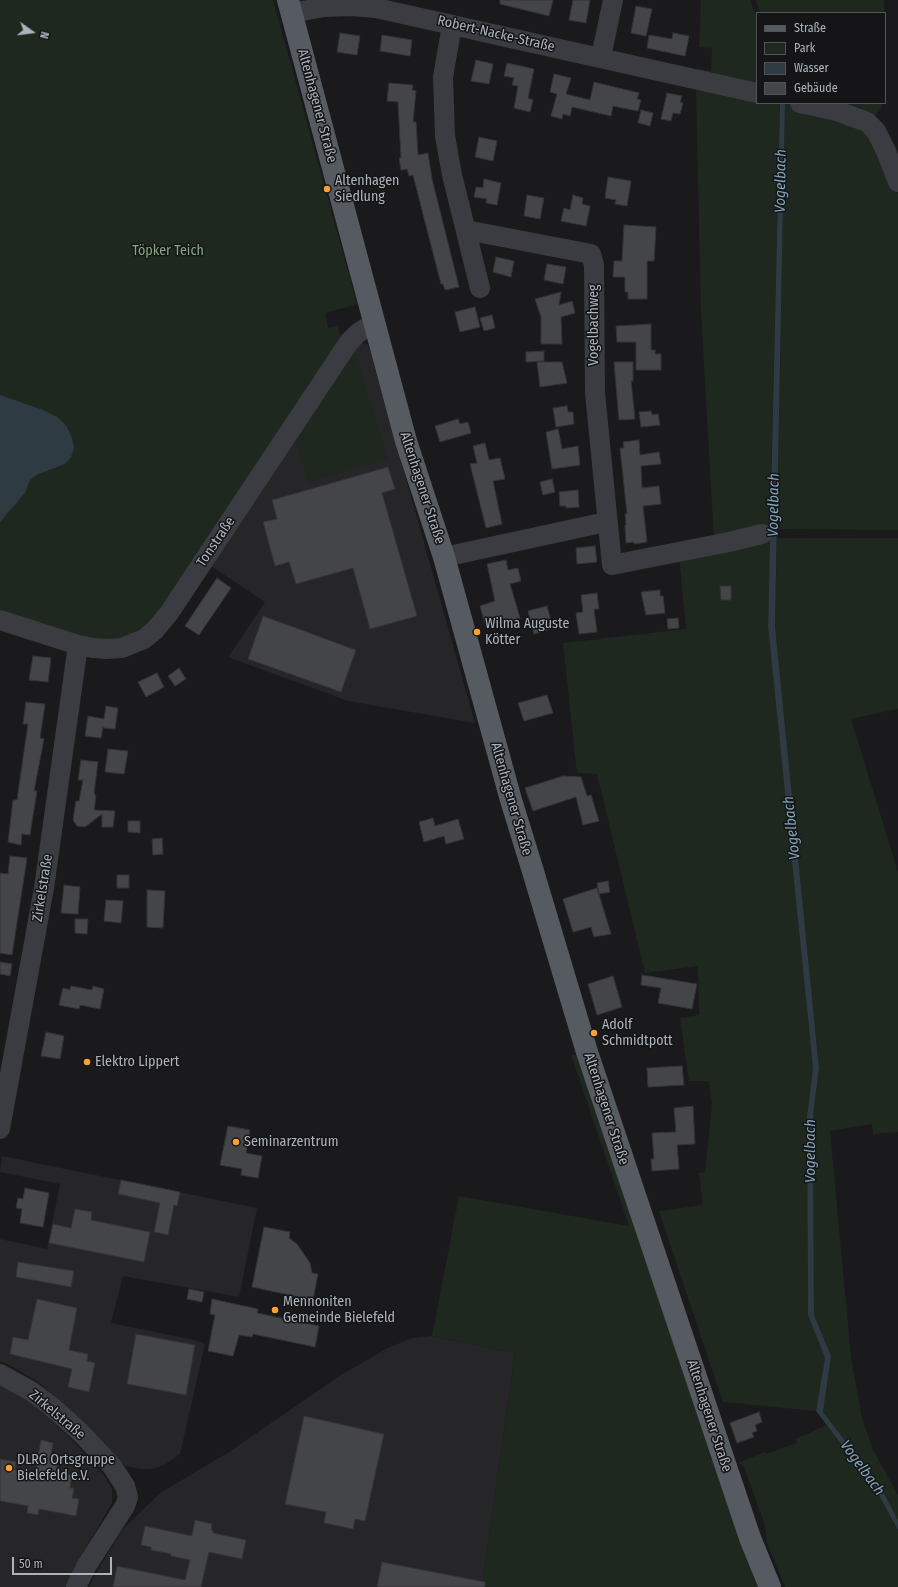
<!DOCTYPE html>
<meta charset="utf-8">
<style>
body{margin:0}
#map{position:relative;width:898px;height:1587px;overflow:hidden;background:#1a1a1c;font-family:"Fira Sans Condensed",sans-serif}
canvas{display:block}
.legend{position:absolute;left:756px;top:12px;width:130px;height:92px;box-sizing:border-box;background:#151517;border:1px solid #515459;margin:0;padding:5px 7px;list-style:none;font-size:12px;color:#abb3bd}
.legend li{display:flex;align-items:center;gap:8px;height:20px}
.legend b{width:20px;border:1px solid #515459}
.north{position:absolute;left:12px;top:12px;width:40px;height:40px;-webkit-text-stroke:3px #151517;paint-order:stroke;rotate:104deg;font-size:11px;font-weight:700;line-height:16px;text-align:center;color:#abb3bd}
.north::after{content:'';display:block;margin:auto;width:14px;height:18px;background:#abb3bd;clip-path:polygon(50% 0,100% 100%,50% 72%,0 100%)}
.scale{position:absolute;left:12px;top:1557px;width:100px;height:18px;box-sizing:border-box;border:2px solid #abb3bd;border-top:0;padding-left:5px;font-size:12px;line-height:14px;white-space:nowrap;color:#abb3bd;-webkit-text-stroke:3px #151517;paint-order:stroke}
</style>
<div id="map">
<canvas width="898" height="1587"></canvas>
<ul class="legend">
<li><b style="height:5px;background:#565a61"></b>Straße</li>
<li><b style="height:11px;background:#1f281f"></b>Park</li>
<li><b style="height:11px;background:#2e3b42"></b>Wasser</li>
<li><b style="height:11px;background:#444549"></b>Gebäude</li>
</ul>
<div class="north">N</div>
<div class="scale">50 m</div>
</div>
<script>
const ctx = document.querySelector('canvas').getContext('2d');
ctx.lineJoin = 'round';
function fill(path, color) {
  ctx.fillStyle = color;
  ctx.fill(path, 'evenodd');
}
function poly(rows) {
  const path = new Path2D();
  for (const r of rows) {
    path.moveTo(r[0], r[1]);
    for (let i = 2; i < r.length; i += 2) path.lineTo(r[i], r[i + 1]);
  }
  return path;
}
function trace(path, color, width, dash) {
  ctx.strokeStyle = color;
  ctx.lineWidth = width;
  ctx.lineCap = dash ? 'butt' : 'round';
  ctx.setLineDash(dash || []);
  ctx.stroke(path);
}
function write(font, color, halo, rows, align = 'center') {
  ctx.font = font + ' "Fira Sans Condensed",sans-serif';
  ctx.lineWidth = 3;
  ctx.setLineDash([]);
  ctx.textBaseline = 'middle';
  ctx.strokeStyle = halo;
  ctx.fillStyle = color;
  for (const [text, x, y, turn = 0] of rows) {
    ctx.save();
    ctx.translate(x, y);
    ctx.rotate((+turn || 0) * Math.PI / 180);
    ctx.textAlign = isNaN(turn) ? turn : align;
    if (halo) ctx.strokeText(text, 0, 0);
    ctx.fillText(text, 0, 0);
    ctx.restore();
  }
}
const built = poly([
 [359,343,368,344,475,723,348,701,228,657,265,602,211,566],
 [2,1156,257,1208,239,1297,123,1276,111,1323,195,1340,205,1344,180,1454,166,1464,153,1469,141,1469,125,1466,86,1424,37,1381,11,1366,0,1361,0,1239,47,1249,60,1184,0,1172],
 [431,1336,515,1353,482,1587,89,1587,98,1569,123,1529,160,1493,229,1452,341,1375,388,1348,412,1338],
 [0,1385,32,1401,74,1442,106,1478,112,1489,112,1503,78,1561,68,1587,0,1587]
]);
const green = poly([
 [0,0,273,0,357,304,325,313,328,328,338,325,341,339,218,527,150,622,133,634,116,640,95,641,0,613],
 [701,0,750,0,757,19,757,90,697,72,698,69,711,71,712,48,699,47],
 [756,0,884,0,884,13,760,13],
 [696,89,757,96,757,103,780,103,770,530,714,541,701,311],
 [785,103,842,115,858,121,887,163,898,193,898,530,777,529],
 [814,103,882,103,881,109,871,120],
 [354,349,388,458,308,483,295,439],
 [770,538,768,626,813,1068,807,1116,808,1315,825,1358,816,1411,723,1402,659,1211,703,1205,699,1173,705,1172,712,1104,709,1081,689,1081,680,1018,699,1015,698,966,645,973,597,774,577,773,563,643,686,629,679,556],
 [777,538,898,538,898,709,851,719,898,872,898,1132,873,1134,872,1124,830,1131,851,1357,862,1418,874,1452,898,1495,898,1520,880,1486,823,1412,831,1356,814,1315,813,1117,819,1068,775,626],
 [571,1054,578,1056,761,1587,482,1587,515,1353,432,1336,459,1196,629,1226],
 [827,1425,875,1488,898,1530,898,1587,785,1587,767,1543,765,1525,743,1465,738,1463,765,1452,766,1454,797,1443,796,1439]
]);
const water = poly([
 [780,103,785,103,775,626,819,1068,813,1117,814,1315,831,1356,823,1412,880,1486,898,1520,898,1530,875,1488,816,1411,825,1358,808,1315,807,1116,813,1068,768,626],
 [0,395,43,410,57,417,66,425,72,438,74,447,71,457,65,464,38,474,30,480,25,493,0,522]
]);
const building = poly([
 [500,0,553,0,549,16,500,4,500,0],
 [573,0,590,0,586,23,569,20,573,0],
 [636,6,652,9,646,36,631,33,636,6],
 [340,33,360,36,357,55,337,52,340,33],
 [673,33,689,36,685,56,647,48,649,35,672,39,673,33],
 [382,35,412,40,410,56,380,51,382,35],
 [476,60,493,64,489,84,471,81,476,60],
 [507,63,534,69,528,98,533,100,530,112,514,108,518,86,512,85,514,78,504,76,507,63],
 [554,74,571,78,566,94,590,100,594,82,639,93,637,99,641,100,638,111,613,106,611,116,572,107,570,116,563,114,562,119,551,116,557,94,550,92,554,74],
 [389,83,413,85,412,90,416,91,413,122,416,122,418,155,428,153,432,179,459,287,445,290,443,284,441,284,413,175,409,176,407,169,401,170,399,158,401,158,398,102,387,101,389,83],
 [667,93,682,96,680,102,683,103,680,114,673,113,671,121,661,119,667,93],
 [641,110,653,113,650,126,638,123,641,110],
 [479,137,497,141,493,161,475,157,479,137],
 [608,177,631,181,627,206,615,204,616,200,605,198,608,177],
 [484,179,501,183,497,205,486,203,487,199,474,197,476,187,483,188,484,179],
 [527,195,544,198,540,219,524,216,527,195],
 [573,195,583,198,582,204,590,206,586,226,561,221,564,208,570,210,573,195],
 [624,225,656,227,654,261,647,261,647,299,628,299,628,292,625,292,625,277,613,277,614,261,622,261,624,225],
 [496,257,514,261,511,277,493,272,496,257],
 [547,264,566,267,563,284,544,280,547,264],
 [561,292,559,305,572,301,575,313,561,317,562,344,541,344,541,317,535,299,561,292],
 [475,307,480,327,460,332,455,312,475,307],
 [492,315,495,328,484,331,480,318,492,315],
 [651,324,651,350,655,350,655,354,661,354,661,370,636,370,636,342,617,342,616,326,651,324],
 [544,351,544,361,526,362,526,352,544,351],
 [537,362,562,362,567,383,540,387,537,362],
 [614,362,633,362,633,381,631,381,635,419,619,420,614,362],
 [567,406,568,412,573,412,574,424,556,427,553,408,567,406],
 [651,411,652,415,658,414,660,425,641,427,639,412,651,411],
 [458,419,460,424,468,422,471,433,440,442,435,426,458,419],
 [558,429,562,449,578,446,580,465,552,469,546,432,558,429],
 [639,440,640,455,659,452,661,464,641,466,642,488,659,486,661,504,643,506,647,542,634,544,634,542,626,543,625,525,626,525,625,514,627,514,620,448,624,448,623,442,639,440],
 [485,443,489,460,500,458,505,479,493,481,502,524,486,528,470,464,477,463,473,446,485,443],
 [388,467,395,489,382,493,417,616,370,629,353,568,296,584,289,562,275,566,263,522,277,519,272,500,388,467],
 [552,479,555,492,543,495,540,482,552,479],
 [578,490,579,507,566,508,566,506,560,506,559,492,578,490],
 [595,546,597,562,577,564,576,548,595,546],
 [506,560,508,570,518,568,521,581,510,584,520,618,486,628,480,606,495,601,487,564,506,560],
 [217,578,231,588,199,635,185,626,217,578],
 [720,586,731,586,731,600,721,600,720,586],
 [660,590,660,596,663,596,665,613,646,615,641,592,660,590],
 [597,593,599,609,594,609,597,632,579,634,576,613,583,612,581,595,597,593],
 [547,606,553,628,534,634,528,611,547,606],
 [263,616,356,650,341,692,248,659,263,616],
 [678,618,679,628,668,629,667,619,678,618],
 [33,656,51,658,48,682,29,680,33,656],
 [179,668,186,679,175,686,168,676,179,668],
 [157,673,164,687,146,697,138,682,157,673],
 [547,695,553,713,524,721,518,703,547,695],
 [26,702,45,704,40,738,44,739,34,791,37,791,31,828,30,835,22,834,21,845,8,842,13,800,17,800,28,724,23,724,26,702],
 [106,706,118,708,115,729,103,728,103,726,101,738,85,736,88,716,104,719,106,706],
 [108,749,128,751,124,774,105,772,108,749],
 [81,760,98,762,94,793,96,796,94,810,115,811,113,827,102,827,102,814,85,827,77,826,73,820,76,801,79,801,83,780,78,780,81,760],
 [563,776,581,777,587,796,591,795,599,821,583,825,576,797,533,811,525,788,563,776],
 [433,818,435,826,458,819,464,839,446,844,444,836,424,842,419,822,433,818],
 [128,821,140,821,140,833,128,832,128,821],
 [162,838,163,854,153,855,152,839,162,838],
 [10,856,27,858,12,955,0,953,0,873,8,874,10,856],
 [117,875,129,875,129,888,117,888,117,875],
 [608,881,610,892,599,894,597,883,608,881],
 [64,885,80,887,78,914,61,913,64,885],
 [597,888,611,934,594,937,591,927,573,932,563,899,597,888],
 [147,890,165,891,163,928,147,927,147,890],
 [106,900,123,901,121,923,104,921,106,900],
 [75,919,88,919,87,934,75,933,75,919],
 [0,962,12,964,10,976,0,974,0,962],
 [642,975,697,984,692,1009,658,1003,661,988,641,985,642,975],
 [613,976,622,1007,597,1015,588,984,613,976],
 [71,986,92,990,93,986,104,989,100,1009,80,1005,79,1009,59,1005,63,988,70,990,71,986],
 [46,1032,64,1036,60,1059,41,1056,46,1032],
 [682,1066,684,1085,648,1087,647,1068,682,1066],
 [693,1106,695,1144,677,1145,679,1169,652,1171,651,1159,654,1159,652,1133,676,1132,674,1108,693,1106],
 [228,1126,250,1130,246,1153,262,1156,258,1178,241,1175,242,1169,220,1165,228,1126],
 [121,1180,180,1192,177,1206,174,1205,168,1235,154,1232,160,1203,118,1194,121,1180],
 [25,1188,49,1193,43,1227,20,1223,22,1209,16,1208,18,1198,23,1199,25,1188],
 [75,1209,92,1212,91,1220,150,1232,144,1262,49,1243,53,1224,71,1228,75,1209],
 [264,1227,290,1232,289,1238,297,1244,310,1263,312,1273,318,1274,313,1300,252,1287,264,1227],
 [18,1262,74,1271,71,1287,16,1277,18,1262],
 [189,1289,204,1292,202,1302,187,1299,189,1289],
 [37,1299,77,1308,69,1350,88,1354,87,1361,95,1363,89,1392,68,1387,72,1369,10,1354,13,1337,28,1340,37,1299],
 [212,1299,258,1309,257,1313,319,1326,315,1347,253,1334,252,1337,239,1335,233,1356,208,1351,215,1315,210,1314,212,1299],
 [136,1334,195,1345,186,1395,127,1384,136,1334],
 [759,1412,762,1422,755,1425,757,1431,752,1433,754,1437,737,1443,730,1423,759,1412],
 [304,1416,384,1434,365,1521,355,1519,353,1529,324,1523,326,1512,285,1504,304,1416],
 [41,1440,53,1443,50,1460,58,1462,56,1472,72,1475,70,1488,74,1488,72,1498,79,1499,76,1516,39,1509,38,1515,27,1513,28,1506,0,1501,0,1459,16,1462,15,1470,35,1474,41,1440],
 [195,1520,212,1524,211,1530,213,1531,213,1533,246,1540,242,1559,209,1552,201,1587,113,1587,117,1566,185,1580,190,1560,171,1556,171,1554,151,1550,151,1547,141,1545,145,1526,192,1536,195,1520],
 [382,1562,485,1582,485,1587,377,1587,382,1562]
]);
const minor = poly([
 [292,13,324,7,351,6,376,8,757,93],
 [452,25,443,77,445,136,452,175,480,288],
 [601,57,613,0],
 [800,103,837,111,867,122,876,131,886,151,898,182],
 [466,230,591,254,594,265,595,393,612,565,729,542,762,534],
 [444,557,606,522],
 [0,620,78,645,93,648,106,649,122,648,144,639,155,630,169,613,349,342,358,333,374,323],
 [0,1129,44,888,78,645],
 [0,1374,31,1391,51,1406,80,1432,112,1466,125,1486,128,1497,125,1506,87,1565,76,1587]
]);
const major = poly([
 [288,0,406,441,444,557,511,800,532,868,587,1052,750,1538,770,1587]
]);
const markers = [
 [327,189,4,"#ffa12f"],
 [477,632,4,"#ffa12f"],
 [594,1033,4,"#ffa12f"],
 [87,1062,4,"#ffa12f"],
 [236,1142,4,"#ffa12f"],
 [275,1310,4,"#ffa12f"],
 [9,1468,4,"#ffa12f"]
];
const streetNames = [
 ["Robert-Nacke-Straße",496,34,13],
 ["Altenhagener Straße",317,106,75],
 ["Vogelbachweg",594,325,-90],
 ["Altenhagener Straße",422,488,72],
 ["Tonstraße",216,542,-56],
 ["Altenhagener Straße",511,799,74],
 ["Zirkelstraße",43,888,-81],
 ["Altenhagener Straße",606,1109,72],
 ["Zirkelstraße",57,1415,40],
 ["Altenhagener Straße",709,1416,72]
];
const poiNames = [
 ["Altenhagen",335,181],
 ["Siedlung",335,197],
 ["Wilma Auguste",485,624],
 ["Kötter",485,640],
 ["Adolf",602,1025],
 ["Schmidtpott",602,1041],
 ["Elektro Lippert",95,1062],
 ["Seminarzentrum",244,1142],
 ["Mennoniten",283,1302],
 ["Gemeinde Bielefeld",283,1318],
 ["DLRG Ortsgruppe",17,1460],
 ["Bielefeld e.V.",17,1476]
];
const parkNames = [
 ["Töpker Teich",168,251]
];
const waterNames = [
 ["Vogelbach",781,181,-89],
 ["Vogelbach",774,505,-89],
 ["Vogelbach",792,828,-96],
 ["Vogelbach",811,1151,-90],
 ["Vogelbach",862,1468,54]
];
fill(built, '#262629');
fill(green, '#1f281f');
fill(water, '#2e3b42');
fill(building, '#444549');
trace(building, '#343438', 1);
trace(minor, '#3a3c42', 20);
trace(major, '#565a61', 22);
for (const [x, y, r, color] of markers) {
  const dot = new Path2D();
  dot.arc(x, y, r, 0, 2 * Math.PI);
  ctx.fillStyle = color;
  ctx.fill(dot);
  trace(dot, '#151517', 1.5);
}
write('14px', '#abb3bd', '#151517', streetNames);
write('14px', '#abb3bd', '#151517', poiNames, 'left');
write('14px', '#83a981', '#151517', parkNames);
write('italic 15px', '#80a5ba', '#151517', waterNames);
</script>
